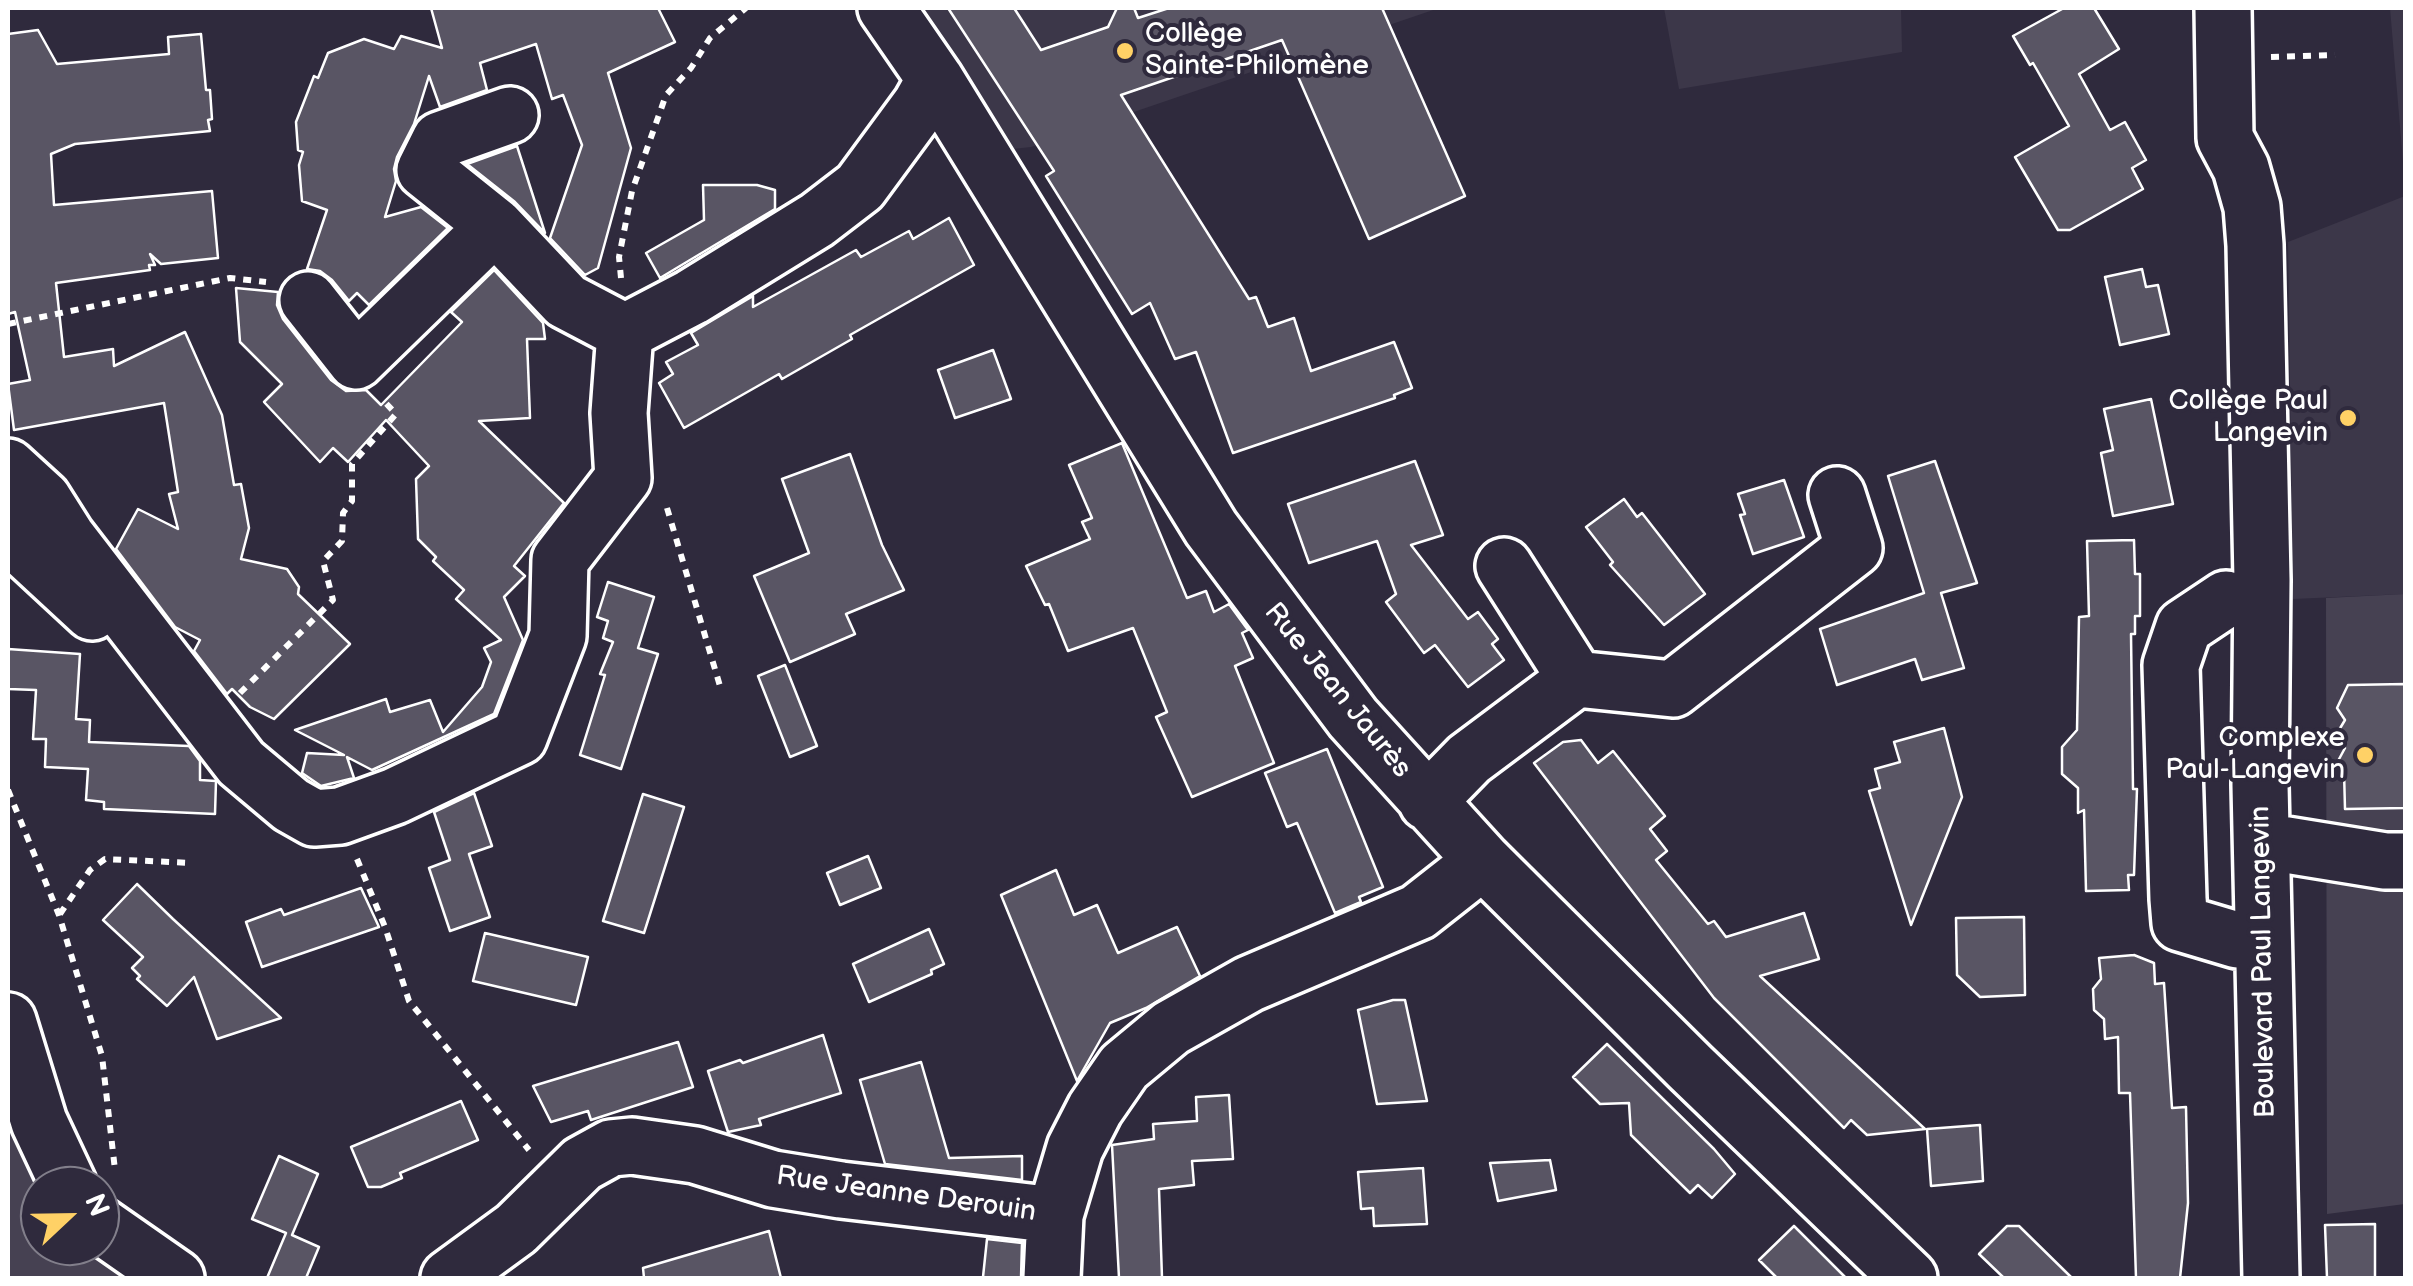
<!DOCTYPE html>
<meta charset="utf-8">
<style>
body{margin:0}
#map{position:relative;width:2413px;height:1286px;overflow:hidden;background:#2f2a3d;font-family:"Balsamiq Sans",sans-serif}
canvas{display:block}
.frame{position:absolute;inset:0;border:10px solid #fff;pointer-events:none}
.north{position:absolute;left:20px;top:1166px;width:100px;height:100px;box-sizing:border-box;background:#2f2a3d;border:2px solid #827f8b;border-radius:50%;rotate:68deg;font-size:28px;font-weight:700;line-height:40px;text-align:center;color:#fff}
.north::after{content:'';display:block;margin:auto;width:35px;height:45px;background:#ffd166;clip-path:polygon(50% 0,100% 100%,50% 72%,0 100%)}
</style>
<div id="map">
<canvas width="2413" height="1286"></canvas>
<div class="frame"></div>
<div class="north">N</div>
</div>
<script>
const ctx = document.querySelector('canvas').getContext('2d');
ctx.lineJoin = 'round';
function fill(path, color) {
  ctx.fillStyle = color;
  ctx.fill(path, 'evenodd');
}
function poly(rows) {
  const path = new Path2D();
  for (const r of rows) {
    path.moveTo(r[0], r[1]);
    for (let i = 2; i < r.length; i += 2) path.lineTo(r[i], r[i + 1]);
  }
  return path;
}
function trace(path, color, width, dash) {
  ctx.strokeStyle = color;
  ctx.lineWidth = width;
  ctx.lineCap = dash ? 'butt' : 'round';
  ctx.setLineDash(dash || []);
  ctx.stroke(path);
}
function write(font, color, halo, rows, align = 'center') {
  ctx.font = font + ' "Balsamiq Sans",sans-serif';
  ctx.lineWidth = 8;
  ctx.setLineDash([]);
  ctx.textBaseline = 'middle';
  ctx.strokeStyle = halo;
  ctx.fillStyle = color;
  for (const [text, x, y, turn = 0] of rows) {
    ctx.save();
    ctx.translate(x, y);
    ctx.rotate((+turn || 0) * Math.PI / 180);
    ctx.textAlign = isNaN(turn) ? turn : align;
    if (halo) ctx.strokeText(text, 0, 0);
    ctx.fillText(text, 0, 0);
    ctx.restore();
  }
}
const built = poly([
 [910,8,1439,8,1031,147,1003,150],
 [1664,8,1901,8,1902,52,1679,89],
 [2390,8,2405,8,2405,186],
 [2405,196,2405,594,2293,599,2288,242]
]);
const green = poly([
 [2405,594,2405,1204,2327,1214,2326,598],
 [8,1108,40,1186,40,1246,99,1246,146,1278,8,1278]
]);
const building = poly([
 [431,8,658,8,675,42,608,73,631,148,598,268,585,275,550,238,582,145,563,95,552,99,536,44,480,63,487,90,440,107,429,76,414,124,397,157,394,169,396,181,385,217,421,207,448,228,369,305,357,293,349,301,332,280,320,271,307,269,327,210,302,201,299,165,303,152,298,150,296,122,314,76,318,78,328,53,364,39,394,49,401,36,442,48,431,8],
 [948,8,1014,8,1041,50,1108,27,1117,8,1134,8,1138,18,1169,8,1382,8,1465,196,1369,239,1282,40,1121,95,1249,299,1256,297,1268,327,1294,318,1311,371,1394,342,1412,388,1394,395,1395,398,1233,453,1196,352,1175,359,1150,303,1132,314,1046,176,1054,171,948,8],
 [2064,8,2094,8,2119,49,2079,74,2110,130,2125,122,2146,160,2132,168,2143,189,2070,230,2058,230,2015,157,2069,126,2033,63,2030,65,2013,36,2064,8],
 [38,30,57,64,169,54,168,37,201,34,206,90,210,90,212,119,208,120,210,131,75,144,51,154,54,205,212,191,218,258,161,264,150,254,155,265,149,265,150,270,56,283,64,357,113,349,114,366,185,332,222,415,234,485,241,484,249,528,241,559,287,569,299,587,298,594,350,644,274,719,250,707,232,689,227,694,194,651,200,640,175,627,116,549,138,509,178,529,169,494,178,492,164,403,14,430,8,384,30,380,15,312,8,314,8,34,38,30],
 [517,146,545,233,515,202,467,164,517,146],
 [703,185,757,185,775,190,775,209,660,278,646,253,704,220,703,185],
 [949,218,974,265,850,335,852,339,782,379,779,374,684,428,659,383,673,374,666,362,698,345,691,333,753,296,753,307,856,250,861,257,909,231,913,239,949,218],
 [2142,269,2146,287,2158,285,2169,334,2120,345,2105,277,2142,269],
 [494,270,543,323,545,339,527,339,530,418,479,421,564,503,514,566,525,576,504,597,523,640,494,714,372,770,347,757,354,778,321,786,302,773,307,753,344,755,295,730,386,699,390,712,430,700,443,732,482,687,491,662,484,648,501,640,456,599,464,590,433,561,436,557,418,539,416,479,429,466,386,420,348,462,333,448,320,462,264,402,282,384,240,342,236,288,278,292,277,305,283,319,331,380,346,391,366,390,381,405,462,322,451,312,494,270],
 [993,350,1011,399,955,418,938,370,993,350],
 [2151,399,2173,504,2113,516,2101,453,2113,450,2104,409,2151,399],
 [1122,443,1187,598,1206,591,1214,612,1229,604,1248,630,1242,633,1253,658,1235,666,1274,763,1192,797,1156,717,1167,712,1133,628,1068,651,1049,604,1045,605,1026,566,1090,539,1082,522,1092,518,1069,465,1122,443],
 [850,454,882,545,904,590,846,614,855,634,790,662,754,576,809,553,782,479,850,454],
 [1415,461,1443,535,1411,545,1468,619,1478,612,1498,639,1492,644,1504,660,1468,687,1435,645,1424,653,1386,602,1396,594,1377,541,1309,563,1288,504,1415,461],
 [1935,461,1977,583,1941,593,1964,668,1922,680,1915,659,1837,685,1820,629,1924,593,1888,476,1935,461],
 [1784,480,1804,537,1753,554,1740,515,1745,514,1738,494,1784,480],
 [1624,499,1637,517,1642,513,1705,594,1664,625,1610,565,1613,562,1586,527,1624,499],
 [2134,540,2135,574,2140,574,2140,616,2135,616,2135,634,2131,634,2133,789,2137,789,2134,875,2128,875,2129,890,2086,891,2084,810,2078,813,2078,788,2062,774,2062,747,2077,730,2079,617,2089,616,2087,541,2134,540],
 [608,582,654,597,638,648,658,654,621,769,580,755,605,675,600,674,613,642,603,638,608,621,597,617,608,582],
 [8,649,80,654,76,719,90,720,89,742,189,746,200,761,200,780,216,781,215,814,104,809,104,802,86,800,88,769,45,767,46,739,33,739,36,690,8,689,8,649],
 [785,665,817,746,790,757,758,676,785,665],
 [2406,684,2406,808,2345,809,2344,771,2338,761,2345,748,2336,735,2345,720,2337,708,2348,685,2406,684],
 [1944,728,1962,797,1911,925,1869,791,1880,788,1875,769,1900,762,1894,742,1944,728],
 [1581,740,1598,763,1613,751,1665,816,1650,829,1667,851,1656,860,1708,924,1714,921,1726,937,1804,913,1819,959,1760,976,1925,1129,1867,1135,1851,1120,1844,1128,1714,998,1534,763,1563,742,1581,740],
 [1327,749,1383,887,1359,897,1361,902,1335,913,1297,823,1287,827,1265,773,1327,749],
 [474,793,492,846,469,854,490,917,450,931,429,868,450,860,434,812,474,793],
 [643,794,684,807,644,933,603,921,643,794],
 [868,856,881,888,840,905,827,873,868,856],
 [1056,870,1074,915,1097,905,1118,953,1177,927,1200,976,1146,1008,1110,1023,1077,1081,1001,895,1056,870],
 [137,884,173,919,281,1018,217,1039,194,977,167,1006,137,979,140,976,132,968,143,957,103,920,137,884],
 [361,888,379,927,262,967,246,922,281,909,284,915,361,888],
 [2024,917,2025,995,1980,997,1957,975,1956,918,2024,917],
 [929,929,944,964,931,970,932,974,869,1002,853,964,929,929],
 [485,933,588,957,576,1005,473,981,485,933],
 [2134,955,2154,963,2155,984,2164,983,2172,1108,2186,1107,2188,1203,2180,1278,2136,1278,2130,1093,2119,1093,2118,1037,2105,1039,2104,1019,2094,1010,2093,989,2101,979,2099,958,2134,955],
 [1393,1000,1405,1000,1427,1101,1377,1104,1358,1010,1393,1000],
 [823,1035,841,1093,759,1119,761,1125,728,1132,708,1071,740,1060,743,1063,823,1035],
 [678,1042,693,1087,591,1120,588,1111,551,1122,533,1086,678,1042],
 [1607,1044,1714,1149,1735,1174,1712,1198,1698,1185,1690,1193,1631,1135,1629,1103,1600,1104,1573,1077,1607,1044],
 [921,1062,949,1158,1022,1156,1022,1180,885,1164,860,1080,921,1062],
 [1229,1095,1233,1159,1192,1161,1194,1185,1159,1189,1162,1278,1119,1278,1112,1145,1154,1139,1153,1124,1197,1121,1196,1097,1229,1095],
 [461,1101,478,1140,400,1173,402,1178,381,1187,368,1187,351,1147,461,1101],
 [1980,1125,1983,1181,1931,1186,1927,1129,1980,1125],
 [279,1156,318,1174,292,1235,319,1247,306,1278,267,1278,286,1233,252,1219,279,1156],
 [1550,1160,1556,1190,1498,1201,1490,1163,1550,1160],
 [1423,1168,1427,1224,1374,1226,1373,1208,1361,1209,1358,1172,1423,1168],
 [2375,1224,2375,1278,2327,1278,2325,1225,2375,1224],
 [1794,1226,1846,1278,1777,1278,1759,1260,1794,1226],
 [2007,1226,2019,1226,2072,1278,2004,1278,1979,1254,2007,1226],
 [769,1231,781,1278,644,1278,643,1268,769,1231],
 [987,1239,1022,1243,1021,1278,983,1277,987,1239]
]);
const path = poly([
 [2271,57,2335,55],
 [621,278,619,257,632,191,666,95,691,68,710,38,746,8],
 [8,324,230,278,266,282],
 [667,508,720,686],
 [240,693,333,600,323,561,342,541,343,513,352,501,352,464,396,414,381,398],
 [8,790,59,915,102,1056,115,1170],
 [357,859,385,927,409,1001,529,1150],
 [60,914,90,870,105,859,191,863]
]);
const minor = poly([
 [886,8,935,79,1211,528,1353,718,1483,861,1690,1067,1909,1278],
 [2223,8,2225,138,2241,168,2252,207,2255,245,2262,580,2260,785,2271,1278],
 [495,226,425,170,440,140,510,115],
 [308,300,356,361,495,226,566,301,625,332],
 [8,467,43,499,67,537,241,763,291,805,314,818,340,816,395,796,519,737,558,636,560,560,623,478,619,413,625,332,692,297,817,220,860,187,921,104,935,79],
 [8,503,25,550,92,612],
 [1504,566,1576,679],
 [2226,599,2184,627,2171,665,2178,899,2180,923,2237,940],
 [1427,802,1469,759,1576,679,1673,689,1854,548,1837,495],
 [2262,841,2385,861,2406,861],
 [8,1021,39,1122,69,1186],
 [100,1225,176,1278],
 [449,1278,516,1229,582,1164,611,1148,632,1146,695,1155,773,1179,841,1190,1055,1215],
 [1052,1278,1055,1215,1075,1148,1095,1109,1124,1067,1171,1028,1249,984,1418,912,1483,861]
]);
const markers = [
 [1125,51,10,"#ffd166"],
 [2348,418,10,"#ffd166"],
 [2365,755,10,"#ffd166"]
];
const poiNames = [
 ["Collège",1145,35,"left"],
 ["Sainte-Philomène",1145,67,"left"],
 ["Collège Paul",2328,402],
 ["Langevin",2328,434],
 ["Complexe",2345,739],
 ["Paul-Langevin",2345,771]
];
const streetNames = [
 ["Rue Jean Jaurès",1337,691,51],
 ["Boulevard Paul Langevin",2264,962,-91],
 ["Rue Jeanne Derouin",906,1195,8]
];
fill(built, '#3c3749');
fill(green, '#464152');
fill(building, '#595564');
trace(building, '#fff', 2.5);
trace(minor, '#fff', 62);
trace(path, '#fff', 6, [8, 8]);
trace(minor, '#2f2a3d', 55);
for (const [x, y, r, color] of markers) {
  const dot = new Path2D();
  dot.arc(x, y, r, 0, 2 * Math.PI);
  ctx.fillStyle = color;
  ctx.fill(dot);
  trace(dot, '#2f2a3d', 4);
}
write('28px', '#fff', '#2f2a3d', poiNames, 'right');
write('28px', '#fff', '#2f2a3d', streetNames);
</script>
